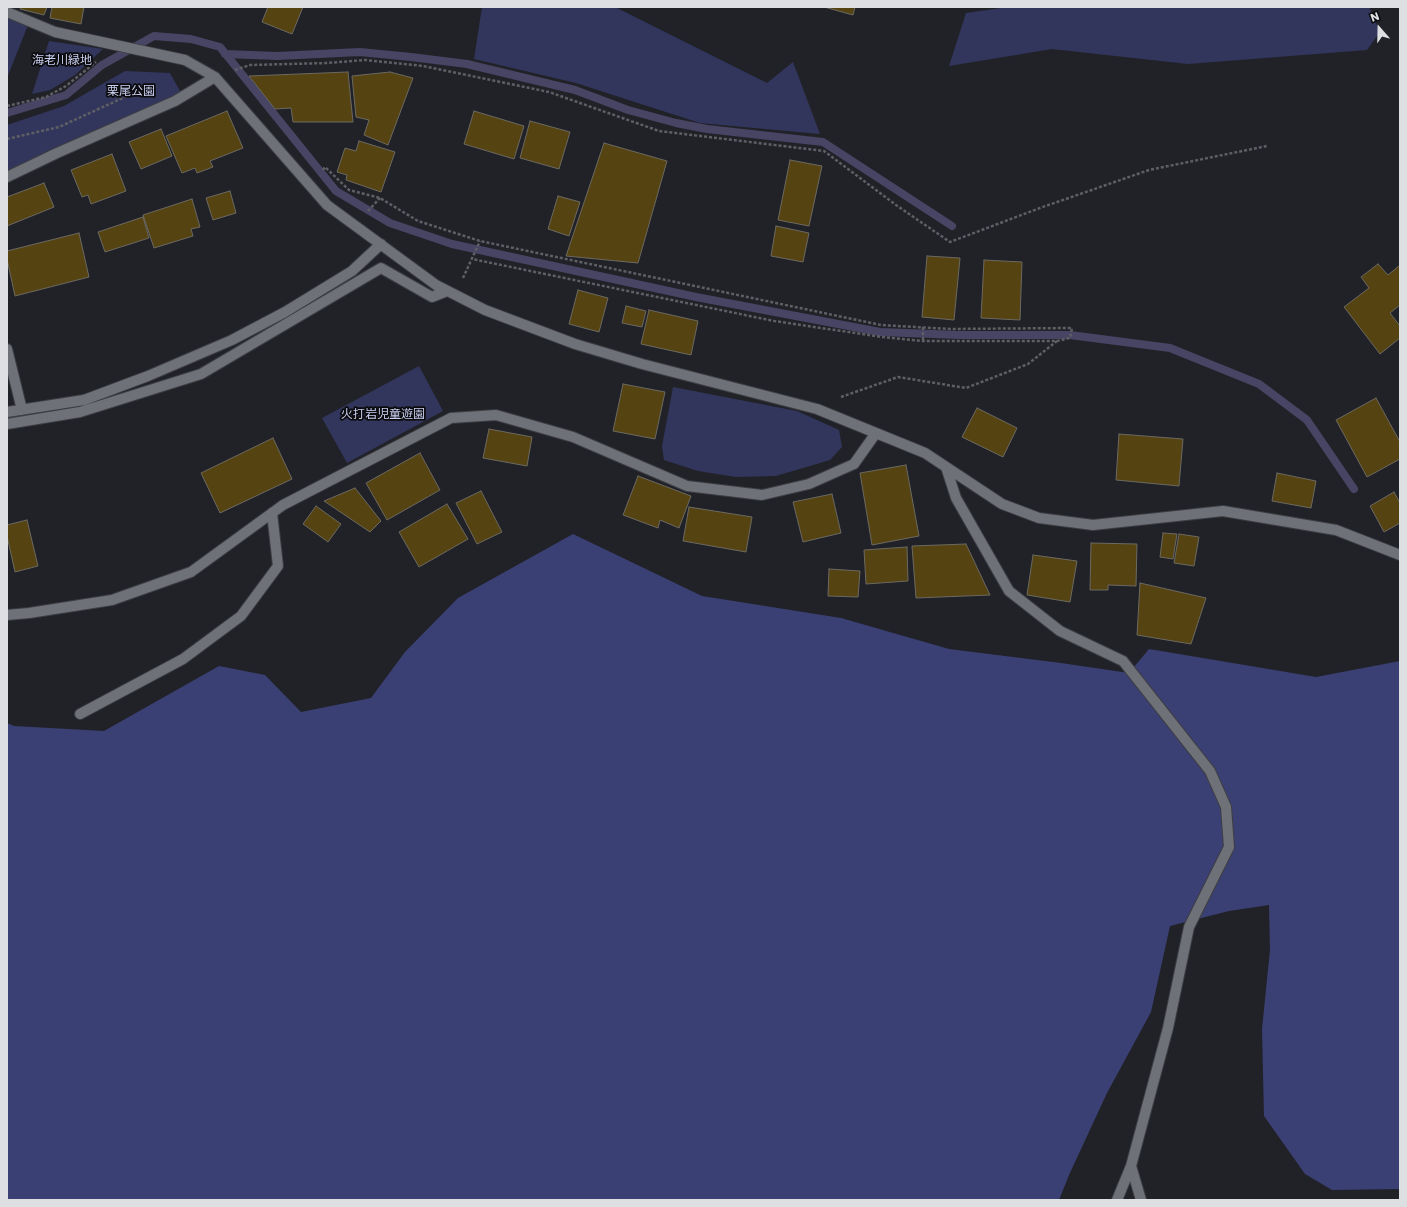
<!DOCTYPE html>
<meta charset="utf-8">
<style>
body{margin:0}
#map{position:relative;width:1407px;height:1207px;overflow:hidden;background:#212228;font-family:Poppins,sans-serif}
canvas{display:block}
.frame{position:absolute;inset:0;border:8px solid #dedfe3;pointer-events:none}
.north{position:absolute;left:1359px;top:8px;width:40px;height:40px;-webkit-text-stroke:3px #0b0b0e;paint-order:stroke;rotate:340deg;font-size:11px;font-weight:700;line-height:16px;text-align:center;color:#dedfe3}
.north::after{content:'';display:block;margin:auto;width:14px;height:18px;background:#dedfe3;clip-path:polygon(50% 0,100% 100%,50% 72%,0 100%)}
</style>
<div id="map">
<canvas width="1407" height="1207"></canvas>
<div class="frame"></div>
<div class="north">N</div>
</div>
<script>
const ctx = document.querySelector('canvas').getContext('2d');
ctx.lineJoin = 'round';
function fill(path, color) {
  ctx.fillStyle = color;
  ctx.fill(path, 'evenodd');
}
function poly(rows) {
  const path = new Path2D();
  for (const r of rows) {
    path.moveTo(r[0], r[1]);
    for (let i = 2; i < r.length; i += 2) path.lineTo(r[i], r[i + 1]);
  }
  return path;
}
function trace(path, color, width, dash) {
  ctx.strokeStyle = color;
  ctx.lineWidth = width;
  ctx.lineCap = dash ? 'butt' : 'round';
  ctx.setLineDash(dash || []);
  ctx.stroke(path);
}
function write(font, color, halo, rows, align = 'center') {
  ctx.font = font + ' Poppins,"Noto Sans JP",sans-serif';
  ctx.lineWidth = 3.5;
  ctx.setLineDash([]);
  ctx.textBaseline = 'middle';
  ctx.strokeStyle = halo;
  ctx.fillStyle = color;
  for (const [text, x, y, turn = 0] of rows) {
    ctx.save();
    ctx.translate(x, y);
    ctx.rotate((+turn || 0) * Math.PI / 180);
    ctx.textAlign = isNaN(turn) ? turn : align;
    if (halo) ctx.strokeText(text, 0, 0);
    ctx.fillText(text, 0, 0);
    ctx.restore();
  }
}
const green = poly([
 [482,7,615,7,767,83,793,62,820,134,700,123,576,83,474,59],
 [1008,7,1369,7,1380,32,1367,50,1188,64,1052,49,949,66,966,13],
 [7,17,28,25,7,78],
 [49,41,103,49,75,75,50,90,32,94],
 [125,71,170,73,181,93,7,171,7,125,64,106],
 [419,366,443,411,347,463,322,418],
 [673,387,797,411,839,430,842,447,830,460,776,476,736,477,698,471,664,460,662,446]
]);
const forest = poly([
 [573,534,702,596,841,618,949,649,1061,663,1129,673,1149,649,1316,677,1400,661,1400,1189,1332,1190,1305,1174,1264,1116,1262,1029,1270,950,1269,905,1229,911,1170,926,1151,1012,1107,1093,1069,1175,1059,1200,7,1200,7,723,14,726,104,731,219,666,265,675,301,712,371,698,405,652,458,598]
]);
const stream = poly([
 [225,54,277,56,360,52,411,57,467,64,575,90,628,110,676,123,707,129,823,142,952,226],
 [7,113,66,95,102,65,154,36,191,39,220,47,336,191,390,223,452,244,696,297,880,332,959,335,1070,335,1170,348,1259,384,1307,420,1354,489]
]);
const building = poly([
 [21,7,47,7,44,15,20,9,21,7],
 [52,7,84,7,81,24,50,18,52,7],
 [268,7,303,7,292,34,262,22,268,7],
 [824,7,855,7,853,15,824,7],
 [348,72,353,122,293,122,291,108,275,109,249,76,348,72],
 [390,72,413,78,388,145,364,135,369,120,356,117,352,76,390,72],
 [227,111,243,148,210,161,213,167,197,173,195,168,182,173,166,136,227,111],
 [474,111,524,126,514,159,464,144,474,111],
 [530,121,570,132,559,169,520,158,530,121],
 [161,129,172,156,141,169,129,142,161,129],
 [359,141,395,152,381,192,346,180,347,175,337,172,345,148,356,151,359,141],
 [604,143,667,161,638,263,566,256,604,143],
 [112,154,126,191,91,204,88,195,82,197,71,170,112,154],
 [790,160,822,166,809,226,778,220,790,160],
 [44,183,54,207,7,226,7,197,44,183],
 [230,191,236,213,213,220,206,198,230,191],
 [558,196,580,202,569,236,548,229,558,196],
 [192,199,200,227,191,229,193,236,154,248,143,215,192,199],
 [143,217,149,238,105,252,98,232,143,217],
 [776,226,809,233,803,262,771,256,776,226],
 [79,233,89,277,15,296,7,259,7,251,79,233],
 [927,256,960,258,954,320,922,317,927,256],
 [984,260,1022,262,1020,320,981,318,984,260],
 [1378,264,1388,275,1400,265,1400,305,1390,313,1400,326,1400,338,1380,354,1344,307,1369,288,1361,277,1378,264],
 [578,290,608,298,599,332,569,324,578,290],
 [626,306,646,311,642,327,622,323,626,306],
 [649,310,698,321,691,355,641,344,649,310],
 [623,384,665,392,655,439,613,431,623,384],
 [1376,398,1400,442,1400,459,1367,477,1336,420,1376,398],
 [977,408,1017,428,1003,457,962,437,977,408],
 [489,429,532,437,527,466,483,458,489,429],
 [1119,434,1183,439,1179,486,1116,480,1119,434],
 [273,438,292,479,220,513,201,473,273,438],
 [420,453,440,490,387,520,366,483,420,453],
 [906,465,919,536,872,545,860,473,906,465],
 [1277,473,1316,481,1311,508,1272,501,1277,473],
 [638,476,691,496,679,528,660,520,658,528,623,515,638,476],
 [355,488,381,521,370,532,324,501,355,488],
 [481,491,502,532,477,544,456,503,481,491],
 [1394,492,1400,503,1400,523,1384,532,1370,506,1394,492],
 [832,494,841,533,803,542,793,502,832,494],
 [447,504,468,539,419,567,399,532,447,504],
 [316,506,341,524,328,542,303,524,316,506],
 [689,507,752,517,746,552,683,541,689,507],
 [27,520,38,566,15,572,7,536,7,525,27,520],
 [1163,533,1177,534,1173,559,1160,557,1163,533],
 [1179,534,1199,537,1194,566,1174,563,1179,534],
 [1091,543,1137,544,1136,586,1108,585,1108,590,1090,590,1091,543],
 [966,544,990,595,916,598,912,546,966,544],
 [907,547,908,581,866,584,864,550,907,547],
 [1033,555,1077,561,1070,602,1027,595,1033,555],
 [829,569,860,571,858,597,828,596,829,569],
 [1140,583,1206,598,1191,644,1137,635,1140,583]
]);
const path = poly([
 [235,70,250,65,327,63,365,60,423,66,549,92,659,131,824,151,896,205,950,242,1040,208,1149,170,1267,146],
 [7,106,46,97,66,86,96,62],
 [7,139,59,127,149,86,157,87],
 [323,170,325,167,349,190,380,198,418,221,480,241,881,325,950,329,1072,328,1070,338,1057,341,923,341,882,337,774,321,472,259],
 [368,211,380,198],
 [463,278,480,241],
 [923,327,923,341],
 [841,397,898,377,966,388,1028,364,1057,341]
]);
const lane = poly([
 [80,714,183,659,241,616,278,566,272,513]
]);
const street = poly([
 [7,12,55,32,185,60,215,77,327,205,436,285,485,310,575,344,642,364,817,409,925,453,1002,504,1039,518,1093,525,1223,511,1336,530,1400,555],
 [7,177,57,153,175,101,215,77],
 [7,349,22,410],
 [7,412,84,400,148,376,232,340,285,312,352,271,381,244],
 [7,424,80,412,201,374,381,268,432,297,447,291],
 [946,467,956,498,1009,591,1060,631,1123,661,1210,771,1226,807,1229,847,1189,927,1168,1028,1131,1166,1141,1200],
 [7,615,29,613,112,600,191,572,283,505,451,418,496,415,573,437,687,486,762,495,809,484,854,464,876,433],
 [1117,1200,1131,1166]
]);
const parkNames = [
 ["海老川緑地",62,61],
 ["栗尾公園",131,92],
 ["火打岩児童遊園",383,415]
];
fill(green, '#32365c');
fill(forest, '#3b4074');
trace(stream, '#484464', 8);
fill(building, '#554412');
trace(building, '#6c6962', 1);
trace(lane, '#3d3e43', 12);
trace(street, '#3d3e43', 12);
trace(path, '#5e5f65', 2.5, [3, 2]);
trace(lane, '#6f7178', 10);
trace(street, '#6f7178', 10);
write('12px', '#c9cff0', '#0b0b0e', parkNames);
</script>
